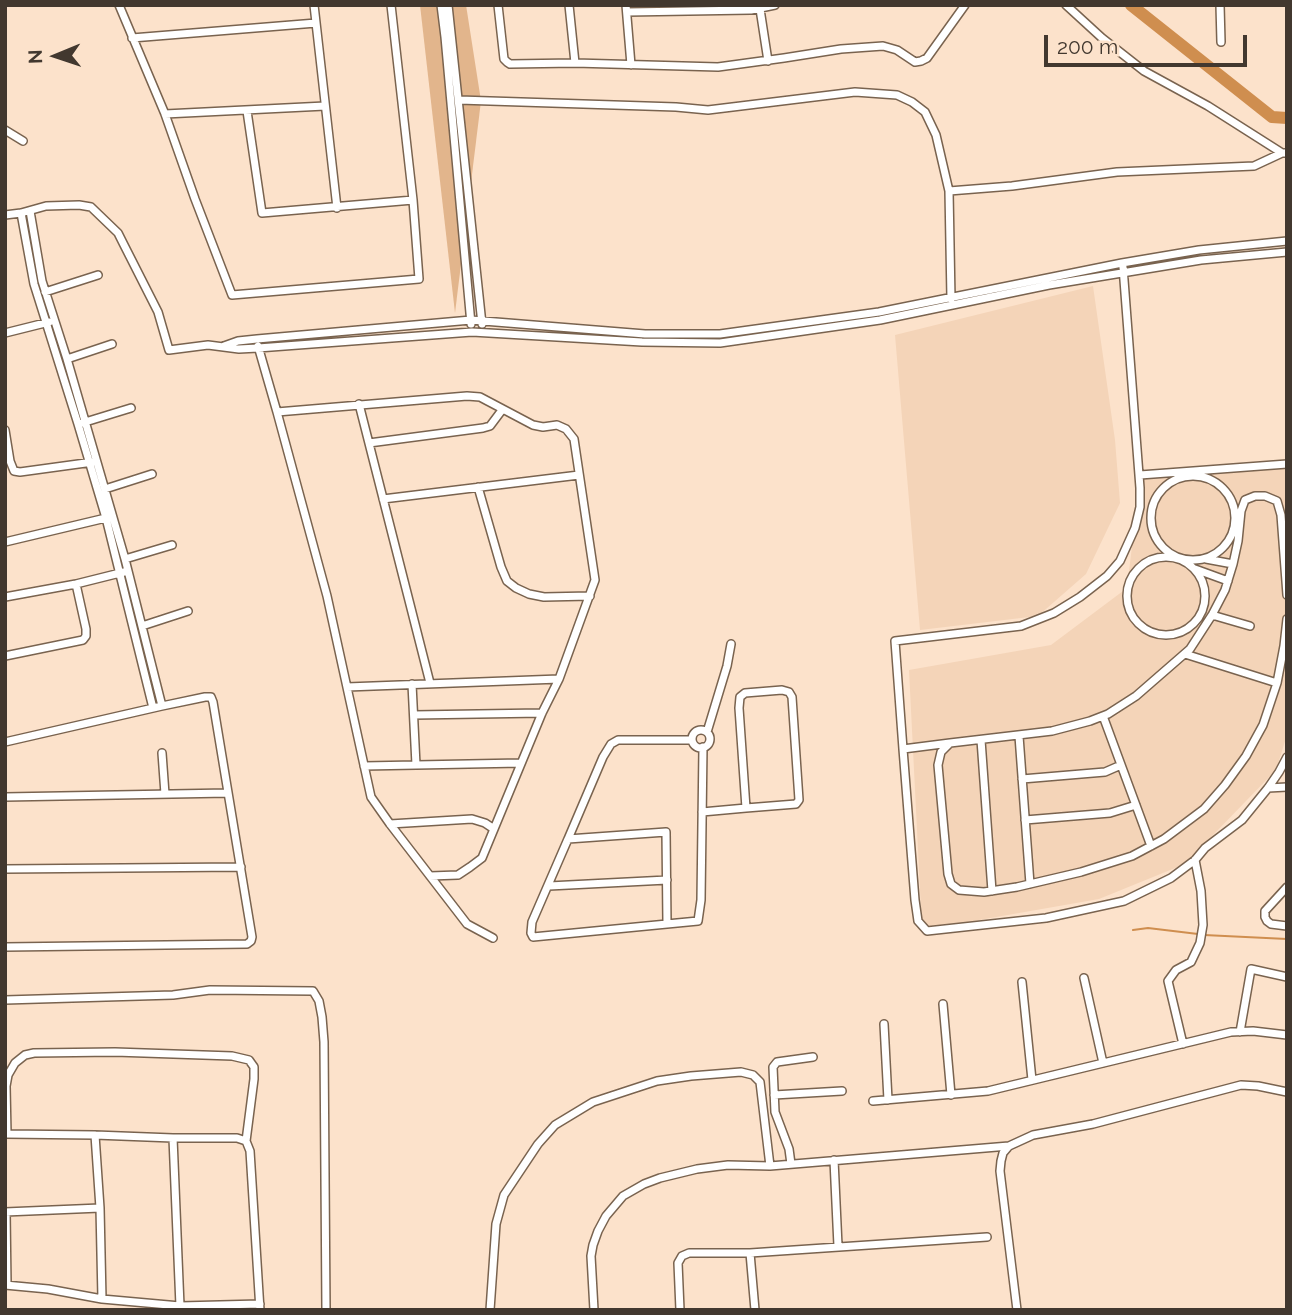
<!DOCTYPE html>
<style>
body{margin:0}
#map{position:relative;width:1292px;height:1315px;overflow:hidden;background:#fce2cb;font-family:Raleway,sans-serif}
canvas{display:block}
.frame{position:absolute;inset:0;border:7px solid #42382f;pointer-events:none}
.north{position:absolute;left:21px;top:21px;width:70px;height:70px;-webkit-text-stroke:5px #fce2cb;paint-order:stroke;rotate:268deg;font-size:19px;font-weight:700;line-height:28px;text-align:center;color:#42382f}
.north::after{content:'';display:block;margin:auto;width:24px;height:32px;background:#42382f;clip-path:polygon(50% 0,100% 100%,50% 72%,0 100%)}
.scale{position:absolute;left:1044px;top:35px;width:203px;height:32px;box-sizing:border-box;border:4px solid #42382f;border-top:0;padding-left:9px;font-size:21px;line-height:24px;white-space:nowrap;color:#42382f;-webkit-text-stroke:5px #fce2cb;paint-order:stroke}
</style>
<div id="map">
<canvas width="1292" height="1315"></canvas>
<div class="frame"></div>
<div class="north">N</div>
<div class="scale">200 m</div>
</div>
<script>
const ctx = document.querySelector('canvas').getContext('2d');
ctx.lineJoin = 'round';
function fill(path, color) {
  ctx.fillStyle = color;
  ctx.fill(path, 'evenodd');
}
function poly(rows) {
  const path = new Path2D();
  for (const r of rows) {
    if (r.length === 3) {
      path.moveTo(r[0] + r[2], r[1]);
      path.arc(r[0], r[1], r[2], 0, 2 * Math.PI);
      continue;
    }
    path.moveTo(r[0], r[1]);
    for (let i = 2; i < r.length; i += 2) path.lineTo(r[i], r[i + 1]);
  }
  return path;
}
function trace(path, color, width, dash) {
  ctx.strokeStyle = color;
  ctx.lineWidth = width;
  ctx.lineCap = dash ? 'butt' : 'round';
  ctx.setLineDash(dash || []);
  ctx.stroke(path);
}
const built = poly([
 [1093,286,1115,440,1120,503,1086,574,1038,616,920,630,895,335],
 [1287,467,1287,735,1276,770,1185,864,1099,899,922,930,909,670,1051,645,1127,588,1140,479]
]);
const green = poly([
 [420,5,466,5,481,101,455,313]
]);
const stream = poly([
 [1133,930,1148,928,1198,934],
 [1204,935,1287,939]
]);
const river = poly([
 [1131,5,1272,117,1287,118]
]);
const minor = poly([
 [119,5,165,114,195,199,232,295,419,279,413,200,391,5],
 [314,5,337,208],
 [441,5,445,37,471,324],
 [448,5,482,324],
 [498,5,504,59,507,62,510,64,575,63,718,67,784,58,841,49,883,46,897,50,915,62,921,61,927,58,965,5],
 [569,5,575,63],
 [626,5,631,65],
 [1066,5,1102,38,1144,71,1208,106,1282,153,1285,153],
 [1220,5,1221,42],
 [760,9,768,61],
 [627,12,751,10,775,5],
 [132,38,316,23],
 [459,100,676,107,708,110,855,92,897,95,912,102,925,112,936,135,949,191,951,299],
 [247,111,262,213,413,200],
 [165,114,325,106],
 [5,130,23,141],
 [949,191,1012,186,1117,172,1254,166,1282,153],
 [30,211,42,281,67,359,125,559,162,706],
 [21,213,34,284,78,424,106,518,153,708],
 [5,215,21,213,46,206,79,205,91,207,118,233,123,243,158,312,169,350,208,345,239,349,258,348,472,332,642,342,720,343,880,320,1049,285,1201,260,1287,252],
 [45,292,98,275],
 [5,333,49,322],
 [224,346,238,341,257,339,471,320,645,334,720,334,879,312,1122,263,1199,250,1287,241],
 [258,346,277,412],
 [67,359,112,344],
 [359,404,430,683],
 [82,423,131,408],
 [5,430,10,461,14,471,20,472,93,462],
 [369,443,483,428,490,426,502,410],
 [1140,475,1287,464],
 [1193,518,42],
 [478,487,501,567,507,581,516,588,529,594,544,597,590,596],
 [105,489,152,474],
 [383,499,579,475],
 [5,542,110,517],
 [1166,596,39],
 [125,559,172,545],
 [1206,559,1233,564],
 [1195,569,1228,581],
 [1287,595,1281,515,1277,501,1265,496,1255,496,1245,500,1241,511,1238,541,1233,564,1225,590,1212,615,1190,649,1136,696,1108,714,1090,721,1052,731,950,743,941,752,938,765,948,874,951,884,959,890,984,892,1017,887,1081,872,1132,856,1164,839,1204,809,1225,785,1246,756,1263,725,1277,683,1284,646,1287,619],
 [5,597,76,584,124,572],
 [1212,615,1250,626],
 [142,626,188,611],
 [1185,654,1277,683],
 [5,656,83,640,86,636,86,629,76,584],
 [412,684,416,765],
 [347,687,559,679,542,713,482,858,470,867,458,875,430,876],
 [414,715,542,713],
 [1103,716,1151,846],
 [701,739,9],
 [707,732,727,666,731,644],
 [1019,736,1030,884],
 [981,740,992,891],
 [5,742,162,706,205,697,211,697,213,702,252,937,251,941,247,944,5,947],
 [950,743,903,749,895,641,1021,626,1054,613,1080,597,1107,576,1120,561,1135,528,1140,507,1140,488,1123,267],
 [903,749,915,900,918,921,927,931,1046,918,1124,901,1171,878,1195,860,1205,848,1242,820,1268,788,1279,772,1287,757],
 [162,753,165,794],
 [364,766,521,763],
 [1022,779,1105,772,1121,765],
 [1268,788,1287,787],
 [5,797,228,793],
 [702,812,746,808,796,804,799,800,792,697,789,692,782,690,745,693,740,697,739,708,746,808],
 [1025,820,1110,813,1136,805],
 [390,824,472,819,485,823,494,829],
 [666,832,667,924,533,937,531,933,532,922,568,839,666,832],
 [568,839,603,757,611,744,618,740,692,740],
 [5,869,241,867],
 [549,886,667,880],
 [1287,887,1265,911,1265,917,1267,921,1271,924,1287,926],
 [667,924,698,921,701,900,703,747],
 [493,938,467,924,390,824,371,797,327,596,277,412,467,396,480,397,533,425,543,427,557,425,566,429,574,439,595,580,559,679],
 [1084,978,1103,1063],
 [1022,982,1032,1080],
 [5,1000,173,995,210,990,313,991,319,1001,322,1017,324,1042,326,1310],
 [943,1004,951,1095],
 [884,1024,888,1100],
 [1240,1032,1251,969,1287,977],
 [1183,1044,1168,981,1176,970,1191,962,1200,943,1203,925,1201,891,1195,860],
 [774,1095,842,1091],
 [873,1101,988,1091,1231,1032,1253,1031,1287,1035],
 [5,1134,95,1135,173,1138,237,1138,246,1141,250,1151,260,1310],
 [7,1134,6,1086,8,1075,15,1063,25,1055,34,1053,115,1052,232,1056,249,1060,254,1067,254,1079,246,1141],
 [95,1135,100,1208,102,1299],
 [173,1138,180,1306],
 [834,1160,838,1246],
 [791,1164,789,1149,775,1112,773,1067,777,1062,813,1057],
 [5,1212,100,1208],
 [6,1212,7,1285],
 [750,1253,755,1310],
 [5,1285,48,1289,102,1299,180,1306,260,1304],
 [490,1310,496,1224,504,1195,538,1144,555,1125,593,1102,657,1081,691,1076,741,1072,753,1075,760,1082,770,1166],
 [594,1310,591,1256,593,1245,598,1231,606,1216,623,1196,644,1184,660,1178,697,1169,728,1165,770,1166,1009,1146],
 [680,1310,678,1263,682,1256,689,1253,750,1253,987,1237],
 [1017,1310,1000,1171,1001,1161,1003,1153,1009,1146,1033,1135,1093,1124,1241,1085,1258,1086,1287,1092]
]);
fill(built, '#f4d4b8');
fill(green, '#e2b58c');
trace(stream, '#cf8e4f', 2);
trace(river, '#cf8e4f', 12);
trace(minor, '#79634f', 10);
trace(minor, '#fff', 7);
</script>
